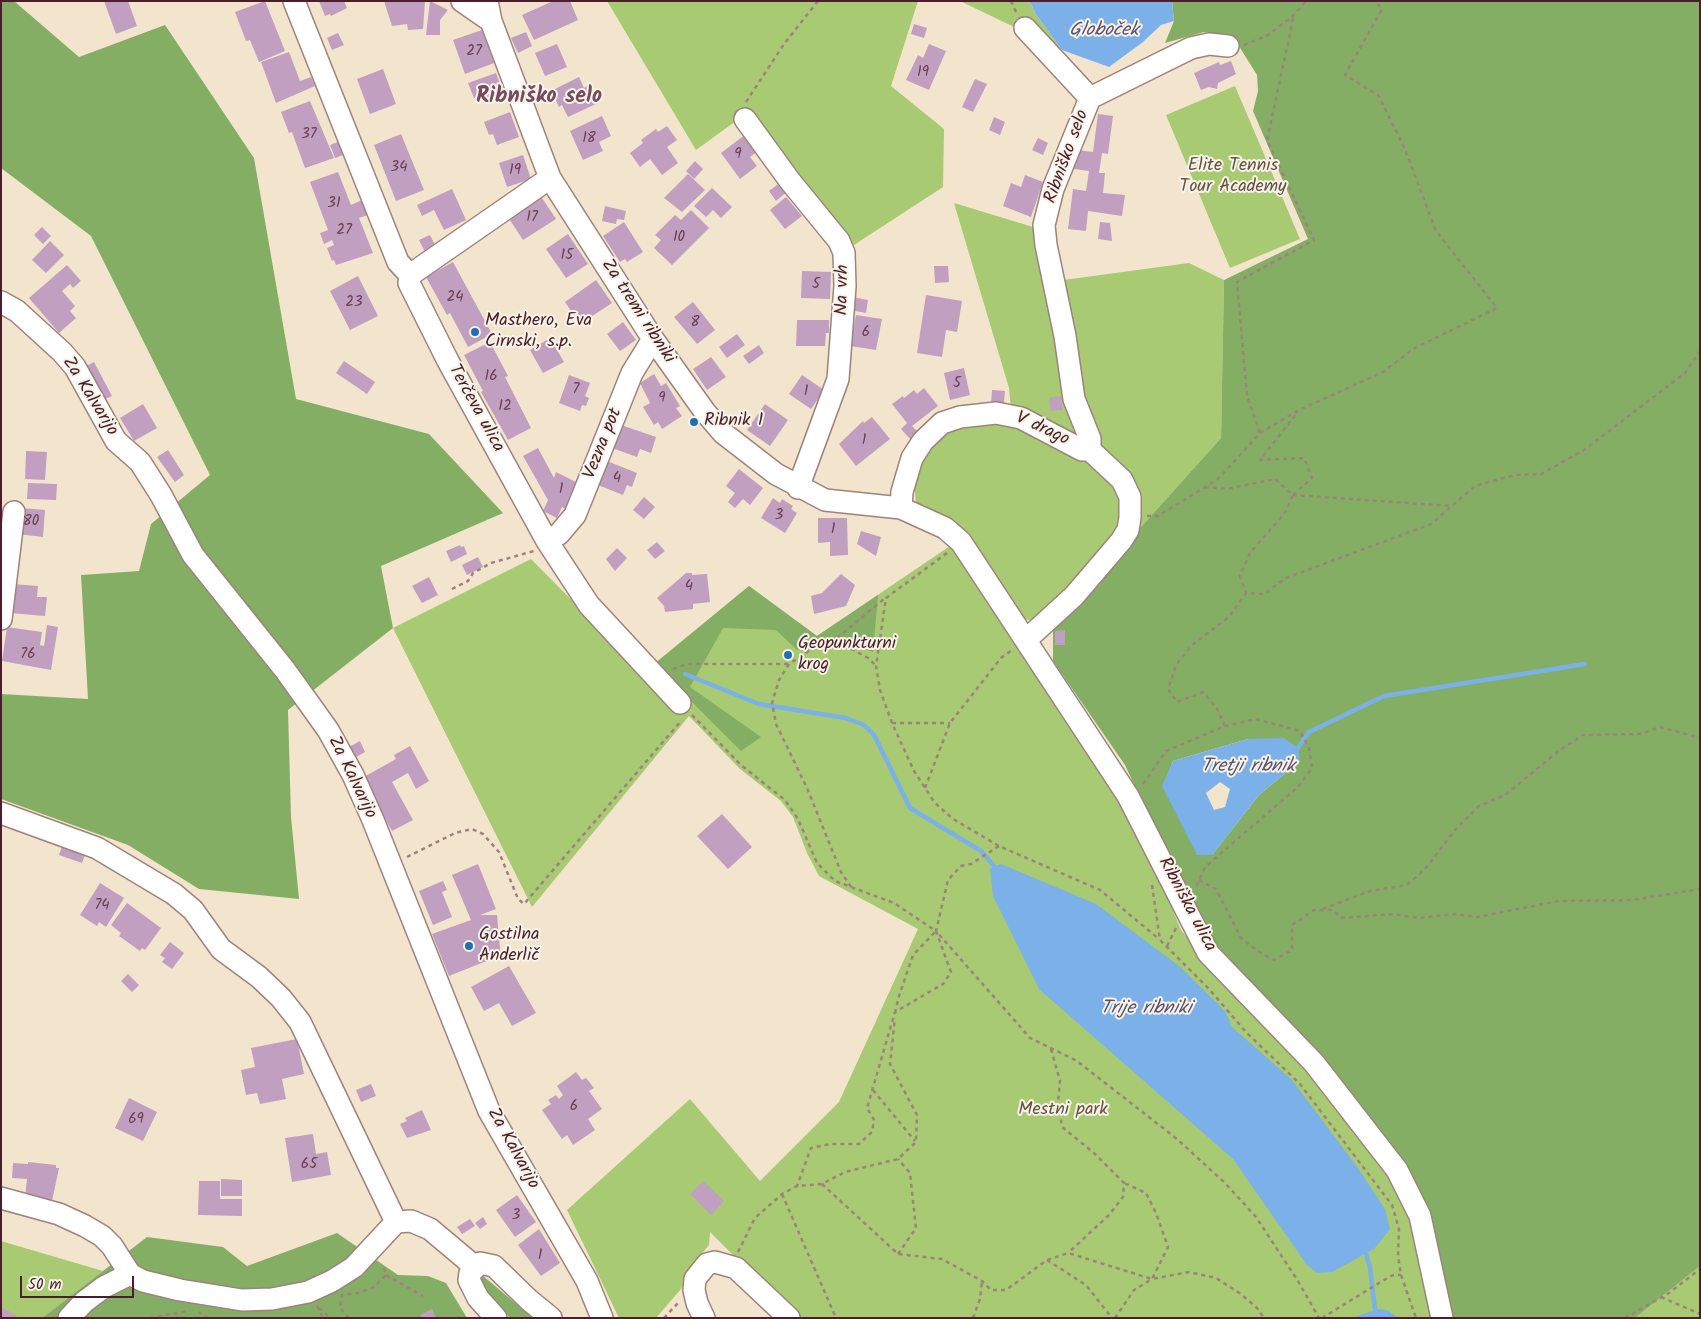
<!DOCTYPE html>
<meta charset="utf-8">
<style>
body{margin:0}
#map{position:relative;width:1701px;height:1319px;overflow:hidden;background:#f3e5cd;font-family:Kalam,sans-serif}
canvas{display:block}
.frame{position:absolute;inset:0;border:2px solid #4a1f2b;pointer-events:none}
.scale{position:absolute;left:20px;top:1276px;width:114px;height:22px;box-sizing:border-box;border:2px solid #4a1f2b;border-top:0;padding-left:6px;font-size:15px;line-height:18px;white-space:nowrap;color:#4a1f2b;-webkit-text-stroke:4px #f7f3e8;paint-order:stroke}
</style>
<div id="map">
<canvas width="1701" height="1319"></canvas>
<div class="frame"></div>
<div class="scale">50 m</div>
</div>
<script>
const ctx = document.querySelector('canvas').getContext('2d');
ctx.lineJoin = 'round';
function fill(path, color) {
  ctx.fillStyle = color;
  ctx.fill(path, 'evenodd');
}
function poly(rows) {
  const path = new Path2D();
  for (const r of rows) {
    path.moveTo(r[0], r[1]);
    for (let i = 2; i < r.length; i += 2) path.lineTo(r[i], r[i + 1]);
  }
  return path;
}
function trace(path, color, width, dash) {
  ctx.strokeStyle = color;
  ctx.lineWidth = width;
  ctx.lineCap = dash ? 'butt' : 'round';
  ctx.setLineDash(dash || []);
  ctx.stroke(path);
}
function write(font, color, halo, rows, align = 'center') {
  ctx.font = font + ' Kalam,sans-serif';
  ctx.lineWidth = 4;
  ctx.setLineDash([]);
  ctx.textBaseline = 'middle';
  ctx.strokeStyle = halo;
  ctx.fillStyle = color;
  for (const [text, x, y, turn = 0] of rows) {
    ctx.save();
    ctx.translate(x, y);
    ctx.rotate((+turn || 0) * Math.PI / 180);
    ctx.textAlign = isNaN(turn) ? turn : align;
    if (halo) ctx.strokeText(text, 0, 0);
    ctx.fillText(text, 0, 0);
    ctx.restore();
  }
}
const green = poly([
 [607,1,918,1,891,86,944,129,943,187,854,245,747,113,696,150],
 [960,1,1030,1,1035,13,1062,50],
 [1235,86,1300,239,1230,268,1166,115],
 [954,203,1033,227,1049,282,1189,263,1224,280,1221,438,1053,625,1024,619,916,504,914,478,925,449,937,433,963,422,1012,419,1009,388],
 [950,546,1104,776,1143,838,1181,930,1221,979,1289,1042,1396,1185,1409,1214,1432,1318,796,1318,710,1232,709,1245,689,1269,681,1289,656,1318,619,1318,567,1210,690,1099,760,1181,839,1102,918,929,819,876,807,853,793,817,781,801,740,769,689,716,532,907,393,628,531,559,644,673,749,586,817,636],
 [1,1241,103,1271,42,1318,1,1318],
 [1700,1266,1700,1318,1635,1318]
]);
const forest = poly([
 [1,1,14,1,79,57,165,25,254,158,296,399,429,434,503,513,381,566,393,628,288,710,291,817,299,899,199,889,128,845,1,799,1,694,88,699,81,575,139,571,151,524,210,475,91,236,1,168],
 [1172,1,1700,1,1700,1266,1635,1318,1448,1318,1428,1216,1210,949,1125,765,1053,661,1053,625,1221,438,1224,280,1308,239,1253,111,1258,91,1257,75,1232,35,1204,32,1165,43,1174,21],
 [1248,739,1300,761,1259,795,1212,855,1163,786,1173,761],
 [749,586,817,636,878,595,873,652,833,638,797,650,776,630,723,628,690,687,761,737,741,751,654,664],
 [337,1233,398,1275,428,1276,446,1283,467,1318,42,1318,147,1237,223,1247,247,1266],
 [482,1275,533,1318,510,1318,482,1288]
]);
const water = poly([
 [1030,1,1172,1,1174,21,1161,25,1143,42,1109,67,1062,50,1035,13],
 [1284,738,1298,748,1300,761,1259,795,1212,855,1197,855,1162,786,1173,761,1248,739],
 [1220,782,1230,789,1225,807,1214,810,1206,793],
 [1001,864,1096,904,1179,966,1225,1011,1232,1027,1292,1080,1358,1168,1385,1209,1390,1229,1374,1249,1332,1272,1317,1273,1307,1265,1233,1159,1039,989,993,896,990,868],
 [1378,1309,1387,1310,1398,1318,1352,1318]
]);
const stream = poly([
 [685,674,759,704,846,718,864,725,874,735,910,808,981,851,994,866],
 [1298,748,1309,732,1384,696,1585,664],
 [1366,1254,1370,1267,1375,1310]
]);
const building = poly([
 [104,1,128,1,137,26,116,34],
 [265,1,285,51,259,62,250,40,246,41,235,12],
 [319,1,344,1,347,8,331,16,330,14,325,16],
 [384,1,425,1,423,29,408,30,407,24,392,26],
 [430,1,448,10,440,20,440,35,426,35],
 [553,1,570,1,578,20,534,40,522,15],
 [914,24,927,28,924,38,911,34],
 [482,30,494,63,465,74,453,40],
 [526,32,532,46,518,53,511,38],
 [338,33,344,45,332,50,327,38],
 [557,44,567,67,545,76,535,53],
 [929,44,946,51,929,90,906,80,918,55,923,58],
 [289,52,300,81,311,77,315,86,276,103,261,62],
 [1231,61,1236,74,1218,83,1217,89,1209,87,1201,90,1194,73,1219,62,1220,65],
 [383,69,396,104,370,114,357,79],
 [496,73,504,95,484,103,481,95,474,98,468,83],
 [579,77,584,88,589,85,598,103,568,117,562,105,559,107,551,91],
 [975,79,987,84,973,112,962,107],
 [310,101,334,158,305,168,292,132,289,133,281,112],
 [510,112,519,137,497,145,493,134,489,135,484,122],
 [1098,114,1113,116,1108,154,1102,153,1099,173,1105,173,1103,193,1125,195,1122,216,1088,211,1086,231,1068,229,1073,189,1086,191,1089,171,1074,169,1077,150,1093,152],
 [602,116,611,136,599,142,603,151,583,160,570,131],
 [994,117,1005,122,1000,135,989,130],
 [667,126,677,140,667,147,678,163,662,175,650,159,640,167,630,153,643,143,641,140,656,129,658,132],
 [401,134,424,190,396,201,374,145],
 [746,134,758,151,750,157,757,166,740,179,721,153],
 [1038,138,1048,143,1043,155,1032,150],
 [343,140,348,153,335,158,330,145],
 [523,155,531,179,507,187,499,163],
 [695,161,703,169,694,179,686,171],
 [338,172,351,205,362,200,368,215,359,218,373,253,336,265,334,260,332,261,327,248,334,245,332,240,324,244,320,233,328,230,310,182],
 [688,174,705,190,682,212,664,198],
 [1025,175,1043,182,1031,217,1003,206,1011,183,1021,187],
 [782,181,789,190,776,201,769,191],
 [712,188,732,207,721,218,713,210,706,217,694,206],
 [452,189,466,220,444,230,434,210,422,216,417,205],
 [540,195,556,219,523,240,508,217],
 [786,197,802,216,785,229,770,210],
 [605,206,626,211,624,220,617,219,616,224,602,221],
 [691,210,709,228,672,265,654,248,661,240,655,235,675,215,681,220],
 [624,222,643,252,627,262,625,259,620,262,603,236],
 [1100,222,1110,223,1112,241,1098,239],
 [42,227,51,236,43,244,34,235],
 [568,234,588,264,566,278,546,249],
 [430,235,437,249,426,254,419,240],
 [50,241,64,255,46,273,32,260],
 [453,262,492,334,468,347,450,313,447,315,426,277],
 [67,265,81,281,73,288,70,284,62,291,75,306,70,311,76,318,59,333,29,298],
 [934,266,948,266,949,282,935,283],
 [802,271,831,272,830,299,801,298],
 [358,276,378,316,350,330,330,291],
 [596,280,612,303,580,324,565,302],
 [926,295,962,301,957,332,946,330,942,357,917,353],
 [852,297,868,300,866,313,850,310],
 [693,302,715,330,697,344,674,317],
 [856,315,882,319,876,350,850,346],
 [797,320,829,320,829,333,826,333,825,346,796,346],
 [623,322,636,340,620,351,607,334],
 [737,334,745,345,727,358,719,347],
 [550,338,564,362,543,373,530,350],
 [490,342,508,376,505,377,531,428,508,440,481,392,483,391,464,355],
 [759,345,764,353,749,364,743,356],
 [711,357,726,377,707,390,693,369],
 [344,361,375,382,367,394,336,373],
 [94,362,112,396,101,401,81,369],
 [964,368,970,395,950,400,944,373],
 [654,374,661,386,666,383,680,406,676,408,682,416,662,429,658,422,654,425,643,407,650,403,640,383],
 [569,375,590,383,585,396,589,398,586,406,582,405,580,411,559,403],
 [802,375,824,390,811,409,789,394],
 [924,388,938,406,912,426,920,434,912,441,901,429,907,423,892,404,903,396,904,398,914,390,917,394],
 [992,390,1005,391,1004,404,991,404],
 [1061,396,1063,410,1051,411,1049,398],
 [143,404,157,428,134,441,120,418],
 [765,404,788,420,770,446,747,430],
 [872,417,890,439,856,466,839,444,863,421,864,423],
 [621,425,656,437,651,453,640,449,637,457,612,448],
 [538,448,554,478,556,472,578,483,565,509,562,507,557,518,543,511,548,500,523,456],
 [168,450,184,475,175,482,157,457],
 [26,451,47,452,45,480,25,479],
 [607,461,637,473,632,487,627,485,623,495,598,485],
 [739,469,763,488,750,505,743,499,735,508,728,502,735,493,726,486],
 [28,483,57,484,56,500,27,499],
 [644,497,655,507,644,519,633,510],
 [773,498,780,503,782,499,793,506,791,509,797,513,785,533,761,518],
 [20,508,45,510,43,537,18,534],
 [818,518,847,518,848,555,830,556,830,542,818,543],
 [861,531,881,537,876,556,857,544],
 [657,542,665,551,655,559,647,550],
 [460,545,461,547,464,546,467,554,451,562,446,551],
 [617,548,627,558,615,571,606,559],
 [478,557,483,567,467,575,462,565],
 [686,573,692,573,692,575,707,574,710,602,693,604,693,609,665,612,664,606,657,598],
 [841,574,855,585,846,606,814,614,811,596,822,593],
 [429,577,438,595,422,603,412,586],
 [13,584,38,586,37,597,47,597,45,616,10,613],
 [47,625,58,627,51,670,2,661,7,627,42,632,40,645,44,646],
 [1065,630,1065,645,1055,645,1055,631],
 [360,741,365,752,351,760,345,749],
 [410,746,429,781,416,789,408,773,392,782,413,820,392,831,362,778,396,759,394,755],
 [722,814,752,847,728,869,697,836],
 [63,844,86,852,82,863,59,855],
 [478,864,496,909,480,915,497,915,501,959,484,962,449,976,432,934,471,920,452,875],
 [443,881,447,890,442,892,452,917,433,925,419,891],
 [100,883,124,898,106,927,99,922,97,926,80,915],
 [127,903,161,928,145,950,142,948,140,951,119,936,121,933,111,925],
 [170,942,184,953,172,969,162,962,165,958,160,955],
 [509,966,536,1013,512,1026,499,1003,484,1011,471,987],
 [128,974,139,985,132,992,121,981],
 [297,1039,304,1074,282,1079,286,1099,260,1104,257,1093,246,1095,241,1070,255,1067,251,1048],
 [576,1072,582,1080,586,1078,594,1088,589,1091,602,1109,588,1119,595,1130,573,1145,567,1135,562,1139,542,1110,551,1104,548,1100,556,1095,559,1099,563,1095,557,1086],
 [371,1084,376,1096,361,1102,356,1090],
 [129,1098,157,1112,143,1141,115,1128],
 [422,1110,431,1130,407,1138,400,1124,407,1121,405,1118],
 [313,1134,316,1154,327,1152,331,1175,292,1182,285,1138],
 [28,1162,56,1165,56,1168,59,1168,52,1201,25,1198,27,1179,12,1178,13,1163,28,1164],
 [221,1179,242,1180,242,1196,221,1196],
 [199,1181,220,1181,220,1199,242,1199,242,1216,198,1215],
 [703,1181,724,1201,711,1215,690,1194],
 [517,1195,536,1222,515,1237,496,1210],
 [483,1217,487,1224,480,1229,475,1223],
 [470,1219,475,1226,462,1234,457,1227],
 [539,1229,560,1263,541,1276,518,1245],
 [1,1307,17,1316,16,1318,1,1318],
 [432,1309,436,1318,422,1318,420,1315]
]);
const path = poly([
 [1011,1,1017,14],
 [1244,45,1268,35,1294,15,1306,1],
 [746,102,784,44,818,1],
 [1260,433,1299,410,1383,372,1413,349,1497,308,1436,231,1404,147,1378,95,1345,75,1382,9,1375,1],
 [1205,487,1227,489,1275,479,1293,495,1284,514,1250,553,1240,576,1246,593,1264,594,1286,578,1431,524,1475,486,1515,475,1541,474,1584,450,1685,373,1700,351],
 [1293,495,1451,506],
 [1293,495,1312,478,1304,458,1260,460,1297,413],
 [1147,516,1158,516,1218,479,1260,433,1247,396,1237,282,1314,240,1267,140,1294,15],
 [947,553,886,598,876,666,880,690,892,723,914,771,935,803,953,819,999,846,1100,890,1159,939],
 [452,589,468,581,473,573,491,563,534,551],
 [831,643,884,599],
 [673,669,687,664,789,664],
 [692,715,741,765,785,800,798,819,817,863,835,881,894,903,936,931,951,972,943,984,895,1012,867,1108,874,1120,872,1132,859,1144,830,1144,811,1148,797,1186],
 [892,723,950,723],
 [1225,726,1216,707,1203,692,1177,702,1168,689,1176,665,1192,645,1229,617,1246,593],
 [1143,784,1166,751,1225,726,1256,719,1300,731,1309,748,1312,768,1298,787,1205,867,1195,889],
 [925,788,950,723,1001,658,1012,650],
 [999,846,971,864,961,866,948,880,936,931,1030,1038,1077,1061,1177,1139,1225,1183,1256,1217,1298,1281,1319,1318],
 [407,857,455,833,472,829,483,834,499,852,518,899,524,904,681,721],
 [1199,880,1216,889,1241,938,1256,950,1274,960,1292,950,1292,925,1314,910,1332,910,1342,918,1392,914,1419,918,1455,914,1477,917,1559,901,1633,900,1700,889],
 [1152,885,1160,940,1209,989,1246,1032,1300,1084,1392,1205,1399,1229,1398,1256,1401,1275,1416,1318],
 [851,887,841,872,807,788,776,724,772,703,779,680,789,664,810,650,823,645,830,644,850,648,868,658,876,666],
 [1323,909,1370,891,1407,885,1425,869,1456,829,1479,806,1505,795,1560,750,1583,735,1641,734,1660,727,1700,738],
 [1167,946,1176,928],
 [895,1013,899,996,913,955,936,931],
 [1051,1049,1060,1081,1058,1102,1062,1127,1094,1153,1124,1183,1123,1197,1109,1215,1068,1253],
 [873,1090,915,1141],
 [822,1184,898,1254,942,1259,982,1281,991,1290,1006,1290,1047,1260,1068,1253,1152,1279,1189,1272,1216,1278,1241,1294,1257,1308,1264,1318],
 [782,1194,836,1318],
 [738,1252,755,1218,782,1194,797,1186,822,1184,845,1172,898,1159,916,1142,917,1115,890,1064,895,1018],
 [898,1254,916,1228,910,1173,898,1159],
 [1047,1260,1086,1285,1112,1318],
 [386,1275,423,1296],
 [1661,1297,1700,1314],
 [317,1306,323,1318],
 [319,1308,330,1318],
 [198,1312,208,1318],
 [150,1318,188,1311],
 [349,1318,340,1308,342,1295,358,1293,374,1287,386,1275,383,1266,381,1266],
 [664,1318,678,1303],
 [973,1318,980,1299,982,1281],
 [1115,1318,1134,1290,1152,1279,1168,1247,1156,1213,1146,1193,1124,1183],
 [1322,1318,1379,1283,1393,1275,1401,1275],
 [1625,1318,1669,1293,1700,1269]
]);
const minor = poly([
 [294,1,398,262,410,275,409,283,448,361,547,541,589,605,680,703],
 [462,1,491,21],
 [487,1,491,21,550,178,653,339,705,412,723,433,776,474,825,500,901,508,945,528,961,542,1128,796,1208,953,1314,1063,1397,1170,1420,1216,1442,1318],
 [1025,28,1090,98],
 [745,119,790,181,839,241,844,253,845,286,838,379,798,488],
 [410,275,550,178],
 [1,302,17,311,62,352,75,367,116,441,140,462,161,495,193,555,285,670,328,730,353,775,373,820,489,1111,587,1281,602,1318],
 [1090,450,1090,439,1074,399,1065,336,1046,245,1044,225,1053,189,1090,98,1191,48,1209,44,1228,46],
 [901,508,902,492,912,458,923,441,942,423,960,417,996,413,1021,418,1082,450,1090,450],
 [547,541,559,534,575,515,632,373,653,339],
 [1,619,14,512],
 [1027,639,1074,596,1121,541,1128,530,1130,517,1130,497,1122,480,1090,450],
 [1,813,97,848,174,894,193,910,221,949,259,977,281,998,300,1022,396,1222],
 [1,1198,59,1214,85,1226,102,1236,112,1246,130,1274,143,1281,180,1290,242,1300,272,1299,308,1292,332,1281,354,1267,396,1222],
 [396,1222,411,1221,430,1229,474,1266],
 [69,1318,84,1302,104,1287,130,1274],
 [496,1318,478,1298,469,1280,470,1273,480,1263,494,1266,529,1300,551,1318],
 [704,1318,697,1303,694,1290,695,1279,707,1264,715,1262,736,1268,789,1318]
]);
const markers = [
 [475,332,5,"#1f6fb2"],
 [694,422,5,"#1f6fb2"],
 [788,655,5,"#1f6fb2"],
 [469,946,5,"#1f6fb2"]
];
const numberNames = [
 ["27",474,52],
 ["19",923,73],
 ["37",309,135],
 ["18",589,139],
 ["9",738,155],
 ["34",399,168],
 ["19",515,171],
 ["31",334,204],
 ["17",532,218],
 ["27",344,231],
 ["10",679,238],
 ["15",567,256],
 ["5",816,285],
 ["24",455,298],
 ["23",354,303],
 ["8",695,323],
 ["6",866,333],
 ["16",491,377],
 ["5",957,384],
 ["7",576,390],
 ["1",806,392],
 ["9",662,399],
 ["12",505,407],
 ["1",864,441],
 ["4",617,479],
 ["1",561,490],
 ["3",779,516],
 ["80",31,522],
 ["1",833,530],
 ["4",689,587],
 ["76",28,655],
 ["74",102,906],
 ["6",574,1107],
 ["69",136,1120],
 ["65",309,1165],
 ["3",516,1216],
 ["1",540,1256]
];
const streetNames = [
 ["Ribniško selo",1068,157,-70],
 ["Na vrh",844,290,-89],
 ["Za tremi ribniki",637,312,57],
 ["Za Kalvarijo",89,397,58],
 ["Terčeva ulica",475,409,61],
 ["V drago",1042,430,25],
 ["Vezna pot",604,444,-68],
 ["Za Kalvarijo",351,778,64],
 ["Ribniška ulica",1186,905,62],
 ["Za Kalvarijo",512,1149,61]
];
const parkNames = [
 ["Elite Tennis",1233,167],
 ["Tour Academy",1233,188],
 ["Mestni park",1063,1111]
];
const poiNames = [
 ["Masthero, Eva",485,322],
 ["Cirnski, s.p.",485,343],
 ["Ribnik 1",704,422],
 ["Geopunkturni",798,645],
 ["krog",798,666],
 ["Gostilna",479,936],
 ["Anderlič",479,957]
];
const waterNames = [
 ["Globoček",1104,32],
 ["Tretji ribnik",1248,768],
 ["Trije ribniki",1146,1010]
];
const districtNames = [
 ["Ribniško selo",539,98]
];
fill(green, '#a7ca73');
fill(forest, '#85ae65');
fill(water, '#7bb0e9');
trace(stream, '#7bb0e9', 4.5);
fill(building, '#c09fc0');
trace(minor, '#9e827c', 24);
trace(path, '#9e827c', 2.5, [4, 4]);
trace(minor, '#fff', 21);
for (const [x, y, r, color] of markers) {
  const dot = new Path2D();
  dot.arc(x, y, r, 0, 2 * Math.PI);
  ctx.fillStyle = color;
  ctx.fill(dot);
  trace(dot, '#f7f3e8', 2);
}
write('15px', '#683f50', null, numberNames);
write('18px', '#4a1f2b', '#f7f3e8', streetNames);
write('18px', '#665241', '#f7f3e8', parkNames);
write('18px', '#4a1f2b', '#f7f3e8', poiNames, 'left');
write('italic 19px', '#5b526e', '#f7f3e8', waterNames);
write('bold 22px', '#734c5f', '#f7f3e8', districtNames);
</script>
